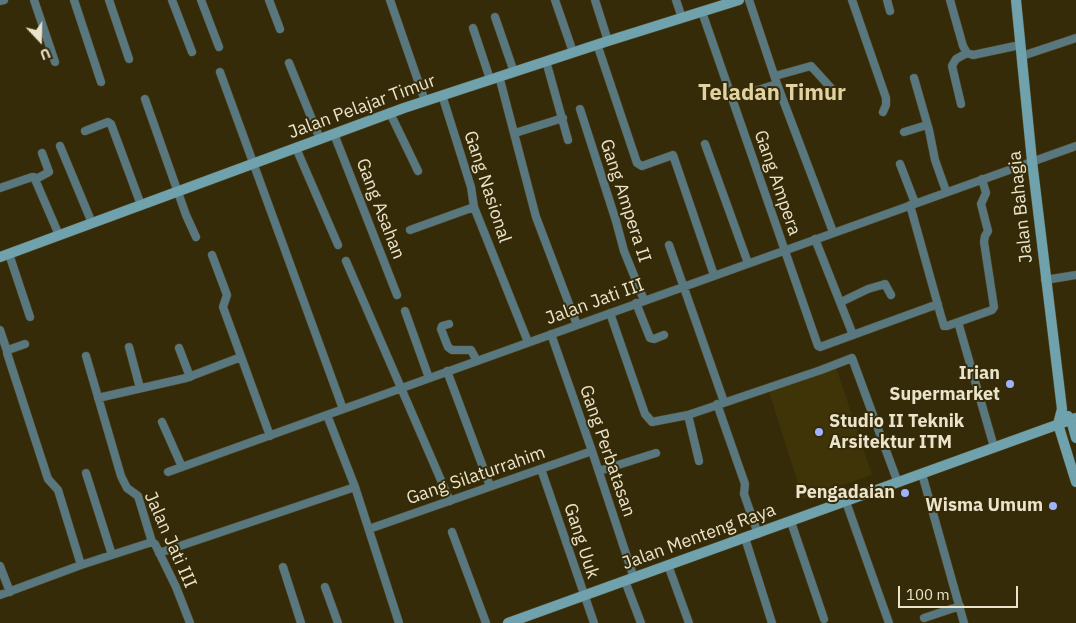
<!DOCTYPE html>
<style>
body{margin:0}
#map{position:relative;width:1076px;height:623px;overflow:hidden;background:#352b08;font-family:"IBM Plex Sans",sans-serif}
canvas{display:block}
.north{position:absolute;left:15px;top:15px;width:50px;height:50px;-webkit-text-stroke:4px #352b08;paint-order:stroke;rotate:159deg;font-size:14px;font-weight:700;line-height:20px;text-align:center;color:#ebe3cb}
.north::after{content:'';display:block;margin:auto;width:18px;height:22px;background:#ebe3cb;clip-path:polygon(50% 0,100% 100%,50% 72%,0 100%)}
.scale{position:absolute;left:898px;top:586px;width:120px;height:22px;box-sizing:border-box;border:2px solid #ebe3cb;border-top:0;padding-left:6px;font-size:15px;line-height:18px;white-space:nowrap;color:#ebe3cb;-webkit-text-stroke:4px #352b08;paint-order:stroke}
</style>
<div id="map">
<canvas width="1076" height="623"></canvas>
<div class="north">U</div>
<div class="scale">100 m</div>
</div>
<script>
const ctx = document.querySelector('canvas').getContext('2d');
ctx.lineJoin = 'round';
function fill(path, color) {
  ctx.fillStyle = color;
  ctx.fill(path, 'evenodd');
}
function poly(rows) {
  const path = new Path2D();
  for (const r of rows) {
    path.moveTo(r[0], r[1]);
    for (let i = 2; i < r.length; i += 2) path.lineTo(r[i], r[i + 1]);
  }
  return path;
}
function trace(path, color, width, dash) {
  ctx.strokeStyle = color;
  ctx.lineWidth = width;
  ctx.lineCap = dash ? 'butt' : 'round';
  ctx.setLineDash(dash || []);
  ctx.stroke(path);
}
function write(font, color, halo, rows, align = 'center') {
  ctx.font = font + ' "IBM Plex Sans",sans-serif';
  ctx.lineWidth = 4;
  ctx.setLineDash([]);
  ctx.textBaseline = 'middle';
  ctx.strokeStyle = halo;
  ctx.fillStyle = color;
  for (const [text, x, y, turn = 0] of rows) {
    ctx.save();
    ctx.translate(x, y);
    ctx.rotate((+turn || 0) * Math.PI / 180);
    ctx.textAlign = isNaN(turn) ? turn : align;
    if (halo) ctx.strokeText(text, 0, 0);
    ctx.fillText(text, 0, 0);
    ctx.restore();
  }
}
const built = poly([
 [836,367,872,475,803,499,768,389]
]);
const street = poly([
 [34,0,55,62],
 [74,0,101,82],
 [109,0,129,59],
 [172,0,192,52],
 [201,0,219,47],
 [269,0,280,29],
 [390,0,425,101],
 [555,0,573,52],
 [595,0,608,41],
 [676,0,682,18],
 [749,0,777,84,833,232],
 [852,0,886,98,886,105,883,112],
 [887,0,890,11],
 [950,0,963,46,967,53,973,55,1020,45],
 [0,1,4,0],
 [702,12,818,346,820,347,938,304],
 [495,17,514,72],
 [473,28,490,79],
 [597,44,637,163,642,166,673,155,714,275],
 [1022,56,1076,38],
 [546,61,568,140],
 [289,63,320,139],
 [220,72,343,409],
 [499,76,536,217,577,325],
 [775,76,811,66,831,88],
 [914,78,929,130,935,160,946,191],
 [442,95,471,187,474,207,528,342],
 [732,98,777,84],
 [145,99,186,215,196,237],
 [961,104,952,66,956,59,967,53],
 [580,109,616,221,624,251,644,300],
 [390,113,418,171],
 [85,131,108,122,111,124,141,205],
 [904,132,927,125],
 [515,133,563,118],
 [334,134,397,295],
 [705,144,748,263],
 [60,146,92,223],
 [296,148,338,245],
 [900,164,915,203],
 [36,179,49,172,42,153],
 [0,188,32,177,34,177,59,235],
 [910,205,941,316,944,326,947,326,992,310,994,307,984,242,985,236,988,231,981,204,986,193,982,179],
 [410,230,474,207],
 [815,239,853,335],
 [669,245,724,402],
 [9,254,30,317],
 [212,255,227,295,223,307,270,436],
 [346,261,450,501],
 [1045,280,1076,275],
 [841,302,868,289,885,284,891,295],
 [636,303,650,338,654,339,664,335],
 [405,311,429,378],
 [610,313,645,414,652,422,688,415,821,370,852,358,898,483],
 [958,322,994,447],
 [449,324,442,326,441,329,448,347,452,350,471,350,477,361],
 [0,330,7,351],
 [551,334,592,451,634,578],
 [25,344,8,350,7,353,48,479,58,490,81,565],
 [129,347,140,388],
 [179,348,190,377],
 [86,356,121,476,127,488,138,496,152,542,155,544,176,587,190,623],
 [447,371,490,486],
 [98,398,186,378,241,357],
 [717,404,745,484,744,494,758,534],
 [327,415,355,487,399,623],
 [688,415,699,461],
 [162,422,182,467],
 [541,469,594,623],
 [599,471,656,453],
 [168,472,1076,146],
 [86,473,112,555],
 [922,474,964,623],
 [846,502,889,623],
 [791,522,824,619],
 [369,529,592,451],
 [452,532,486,623],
 [745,538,772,623],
 [159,553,355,487],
 [668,565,689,623],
 [0,566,10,592],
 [283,567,301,623],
 [625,581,641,623],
 [325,587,338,623],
 [0,595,81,565,152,542],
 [924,618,960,606]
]);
const secondary = poly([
 [1016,0,1032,161,1062,409,1058,424],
 [0,257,404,108,608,41,739,0],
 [1068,416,1071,420,1076,438],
 [1058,424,1076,482],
 [508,623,1076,418]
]);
const markers = [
 [1010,384,5,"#9fb3fd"],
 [819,432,5,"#9fb3fd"],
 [905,493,5,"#9fb3fd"],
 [1053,506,5,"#9fb3fd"]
];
const streetNames = [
 ["Jalan Pelajar Timur",362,107,-20],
 ["Gang Ampera",777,183,71],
 ["Gang Nasional",487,187,72],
 ["Gang Ampera II",625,201,72],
 ["Jalan Bahagia",1021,207,-96],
 ["Gang Asahan",380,209,69],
 ["Jalan Jati III",595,302,-20],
 ["Gang Perbatasan",607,451,71],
 ["Gang Silaturrahim",476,476,-19],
 ["Jalan Menteng Raya",699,537,-20],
 ["Jalan Jati III",170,540,66],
 ["Gang Uuk",581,541,72]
];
const poiNames = [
 ["Irian",1000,374],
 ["Supermarket",1000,395],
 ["Studio II Teknik",829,422,"left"],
 ["Arsitektur ITM",829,443,"left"],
 ["Pengadaian",895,493],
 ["Wisma Umum",1043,506]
];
const districtNames = [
 ["Teladan Timur",772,94]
];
fill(built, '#3f3308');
trace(street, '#524827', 9);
trace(secondary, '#524827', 11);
trace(street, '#58777e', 8);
trace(secondary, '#6fa2ac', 10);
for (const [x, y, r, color] of markers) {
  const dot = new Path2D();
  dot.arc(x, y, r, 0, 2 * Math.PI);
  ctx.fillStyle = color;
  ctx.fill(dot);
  trace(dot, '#352b08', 2);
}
write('18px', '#ebe3cb', '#352b08', streetNames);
write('bold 18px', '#ebe3cb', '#352b08', poiNames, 'right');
write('bold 22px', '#e2d2a2', '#352b08', districtNames);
</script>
